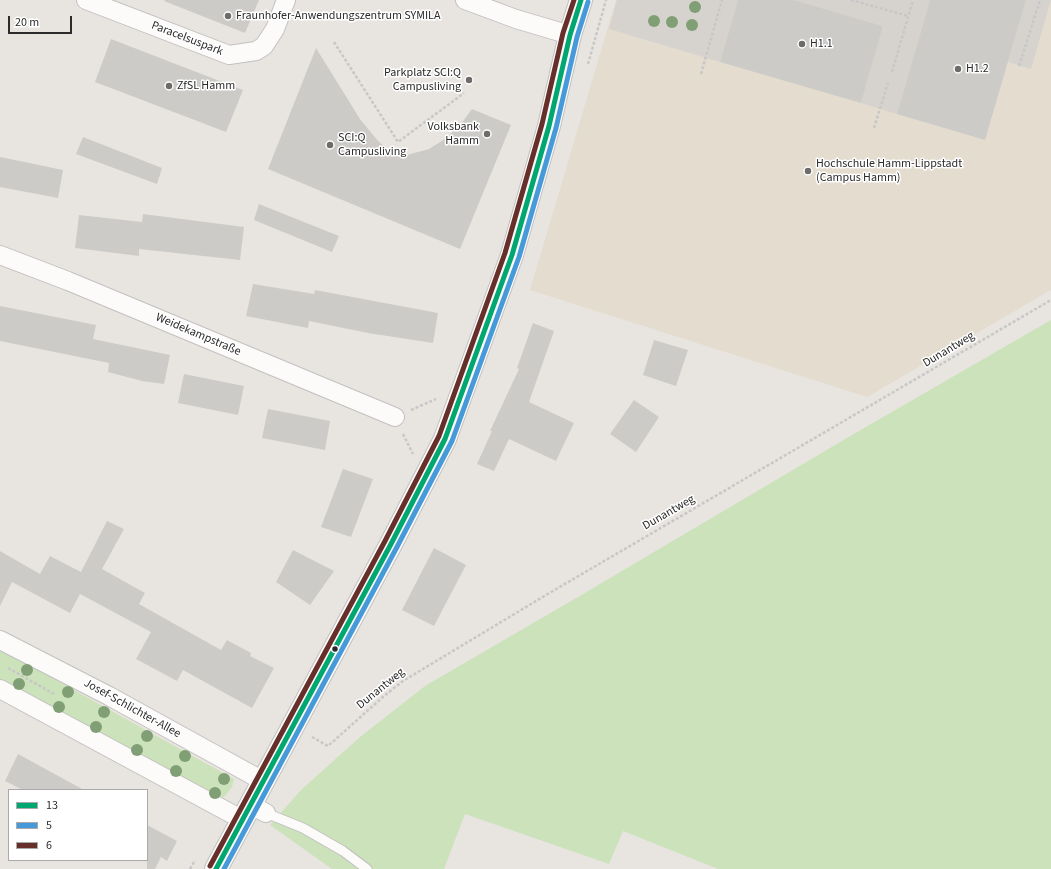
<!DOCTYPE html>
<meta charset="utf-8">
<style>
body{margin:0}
#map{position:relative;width:1051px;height:869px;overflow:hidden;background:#e8e5e0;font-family:"Source Sans 3",sans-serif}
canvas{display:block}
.legend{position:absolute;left:8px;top:789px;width:140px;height:72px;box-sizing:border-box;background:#fff;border:1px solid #aaa;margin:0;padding:5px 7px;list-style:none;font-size:12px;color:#2b2b2b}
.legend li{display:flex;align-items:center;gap:8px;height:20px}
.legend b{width:20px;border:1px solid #aaa}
.scale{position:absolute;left:8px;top:16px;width:64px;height:18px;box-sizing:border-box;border:2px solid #2b2b2b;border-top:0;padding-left:5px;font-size:12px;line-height:14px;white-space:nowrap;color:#2b2b2b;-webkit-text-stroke:3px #fff;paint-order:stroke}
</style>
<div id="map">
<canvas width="1051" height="869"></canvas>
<ul class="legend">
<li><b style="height:5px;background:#00a770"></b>13</li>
<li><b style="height:5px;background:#479ada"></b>5</li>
<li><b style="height:5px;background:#662f29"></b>6</li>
</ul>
<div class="scale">20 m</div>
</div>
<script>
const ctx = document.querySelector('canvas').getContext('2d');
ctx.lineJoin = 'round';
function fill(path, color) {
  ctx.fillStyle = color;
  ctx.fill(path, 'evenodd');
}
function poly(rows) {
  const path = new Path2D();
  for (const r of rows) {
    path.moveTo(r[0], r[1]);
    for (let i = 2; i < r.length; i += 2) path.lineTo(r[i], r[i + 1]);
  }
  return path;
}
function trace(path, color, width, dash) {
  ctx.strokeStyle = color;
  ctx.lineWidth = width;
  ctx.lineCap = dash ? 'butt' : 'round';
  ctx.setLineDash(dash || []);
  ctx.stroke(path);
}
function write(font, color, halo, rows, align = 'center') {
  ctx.font = font + ' "Source Sans 3",sans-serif';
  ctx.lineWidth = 3;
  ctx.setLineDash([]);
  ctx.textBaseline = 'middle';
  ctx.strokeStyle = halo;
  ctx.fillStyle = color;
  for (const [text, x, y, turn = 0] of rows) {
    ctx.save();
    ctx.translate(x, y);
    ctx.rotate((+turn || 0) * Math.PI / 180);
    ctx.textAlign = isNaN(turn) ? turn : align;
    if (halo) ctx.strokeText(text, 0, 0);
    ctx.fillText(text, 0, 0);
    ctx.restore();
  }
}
const education = poly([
 [616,0,1051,0,1051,290,867,397,530,290]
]);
const green = poly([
 [1051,320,1051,869,718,869,623,831,609,864,465,814,444,869,332,869,270,825,301,790,360,737,425,686,583,594,852,435],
 [0,649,234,779,232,787,225,796,220,799,0,679]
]);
const plaza = poly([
 [617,0,738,0,720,62,609,29],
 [794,0,930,0,897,114,861,103,883,26],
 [1026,0,1051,0,1031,69,1008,62]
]);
const building = poly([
 [165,0,259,0,245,33,164,1],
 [738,0,794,0,883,26,861,103,720,62],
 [930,0,1026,0,985,140,897,114],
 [111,39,243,90,226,132,95,82],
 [316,48,360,119,378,141,391,152,407,155,429,149,445,139,461,124,472,109,511,125,460,249,268,169],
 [83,137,162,168,157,184,76,154],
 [0,157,63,170,58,198,0,187],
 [259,204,339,236,332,252,254,220],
 [143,214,244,227,240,260,139,249,139,256,75,248,79,215,142,222],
 [253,284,314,294,315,290,438,313,433,343,368,333,309,321,308,328,246,316],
 [0,306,96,325,93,339,170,355,164,384,142,381,108,372,109,363,0,341],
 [533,323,554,331,529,402,574,423,556,461,509,439,494,471,477,464,492,431,490,431,519,369,517,368],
 [654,340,688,350,676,386,643,375],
 [184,374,244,386,238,415,178,403],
 [634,400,659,417,636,452,610,434],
 [268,409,330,421,325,450,262,438],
 [343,469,373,479,351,537,321,527],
 [107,521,124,529,102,569,145,593,139,604,221,650,227,640,251,653,250,656,274,668,252,708,183,670,177,681,136,659,151,632,80,594,70,613,12,582,0,606,0,551,40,574,50,556,81,572],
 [434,548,466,565,434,626,402,610],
 [293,550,334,571,310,605,276,582],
 [18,754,84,790,23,790,5,781],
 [147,825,177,841,167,861,161,857,155,869,147,869]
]);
const path = poly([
 [851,0,908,16],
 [334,42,398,142,464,93],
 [588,64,606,0],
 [1019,66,1040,0],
 [892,72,913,0],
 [701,74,722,0],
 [874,128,888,83],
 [411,410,436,399],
 [403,434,413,454],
 [8,668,56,695],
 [312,737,328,746,384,696,403,681,546,595,1051,300],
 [190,869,195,860]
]);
const lane = poly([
 [266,813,303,828,343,851,367,869]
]);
const street = poly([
 [86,0,229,55,256,51,264,46,275,29,286,0],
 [465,0,516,19,570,35],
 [0,255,68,281,395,417],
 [0,640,109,696,263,781],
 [0,689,243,820],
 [251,805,266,813]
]);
const secondary = poly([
 [216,869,391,544,445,439,512,255,549,126,570,35,581,0]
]);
const bus1 = poly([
 [216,869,391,544,445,439,512,255,549,126,570,35,581,0]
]);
const bus2 = poly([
 [224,869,397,547,452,441,519,257,556,128,577,37,588,2]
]);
const bus3 = poly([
 [210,866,385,541,439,436,505,253,542,124,563,33,574,0]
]);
const trees = [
 [695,7],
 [654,21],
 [672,22],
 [692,25],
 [27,670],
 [19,684],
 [68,692],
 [59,707],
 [104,712],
 [96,727],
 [147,736],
 [137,750],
 [185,756],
 [176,771],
 [224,779],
 [215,793]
];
const markers = [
 [228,16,4,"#6d6c6a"],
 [802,44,4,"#6d6c6a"],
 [958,69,4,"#6d6c6a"],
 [469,80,4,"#6d6c6a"],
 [169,86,4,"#6d6c6a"],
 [487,134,4,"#6d6c6a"],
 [330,145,4,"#6d6c6a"],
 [808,171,4,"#6d6c6a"],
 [335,649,3.5,"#2b2b2b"]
];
const poiNames = [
 ["Fraunhofer-Anwendungszentrum SYMILA",236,16],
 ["H1.1",810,44],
 ["H1.2",966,69],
 ["Parkplatz SCI:Q",461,73,"right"],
 ["Campusliving",461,87,"right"],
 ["ZfSL Hamm",177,86],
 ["Volksbank",479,127,"right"],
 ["Hamm",479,141,"right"],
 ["SCI:Q",338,138],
 ["Campusliving",338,152],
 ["Hochschule Hamm-Lippstadt",816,164],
 ["(Campus Hamm)",816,178]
];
const streetNames = [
 ["Paracelsuspark",187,39,21],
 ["Weidekampstraße",198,335,23],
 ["Dunantweg",949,350,-31],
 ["Dunantweg",669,513,-30],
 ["Dunantweg",381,689,-39],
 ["Josef-Schlichter-Allee",132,709,29]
];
fill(education, '#e3dccf');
fill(green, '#cbe2bb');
fill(plaza, '#d6d3cf');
fill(building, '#cdcbc8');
trace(lane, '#c2c1c1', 11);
trace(street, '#c2c1c1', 20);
trace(secondary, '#c2c1c1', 24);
trace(path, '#c8c7c7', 2.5, [3, 2]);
trace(lane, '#fcfbfa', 9);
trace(street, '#fcfbfa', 18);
trace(secondary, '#fcfbfa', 22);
trace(bus1, '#00a770', 5);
trace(bus2, '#479ada', 5);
trace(bus3, '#662f29', 5);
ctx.fillStyle = '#819f75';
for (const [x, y] of trees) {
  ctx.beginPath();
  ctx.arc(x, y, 6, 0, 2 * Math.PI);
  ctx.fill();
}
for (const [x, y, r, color] of markers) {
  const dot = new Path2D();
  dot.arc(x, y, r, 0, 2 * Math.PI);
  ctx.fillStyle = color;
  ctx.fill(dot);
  trace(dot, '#fff', 1.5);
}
write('12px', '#2b2b2b', '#fff', poiNames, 'left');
write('12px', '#2b2b2b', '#fff', streetNames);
</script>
